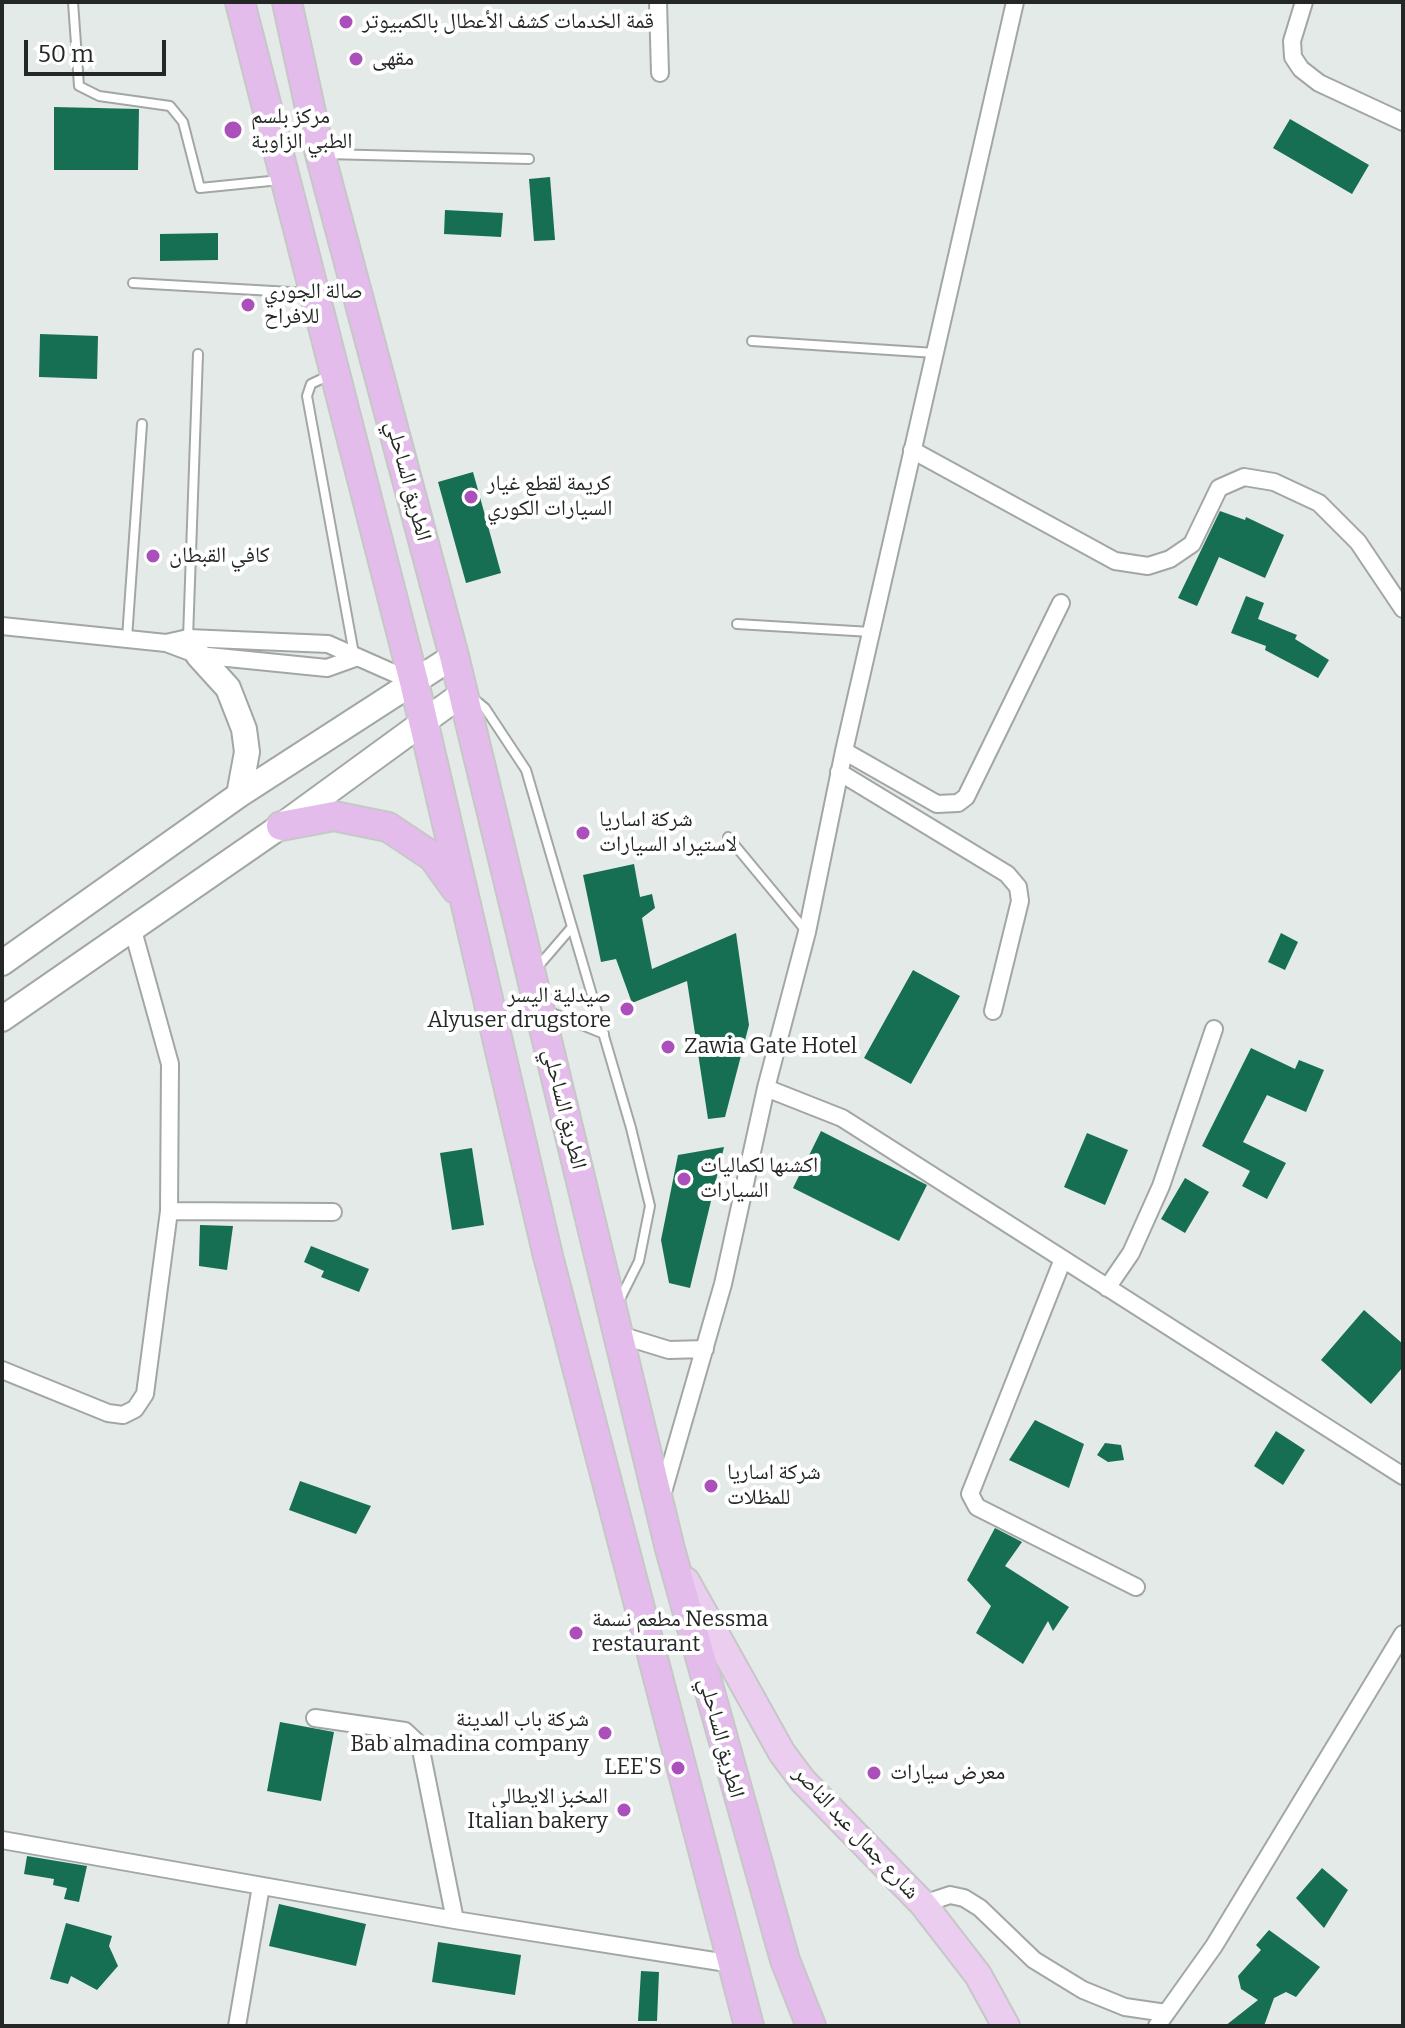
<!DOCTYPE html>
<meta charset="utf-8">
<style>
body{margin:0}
#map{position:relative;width:1405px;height:2028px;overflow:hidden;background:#e4eae7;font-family:Bitter,serif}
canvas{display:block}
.frame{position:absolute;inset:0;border:4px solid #252726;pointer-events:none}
.scale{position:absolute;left:24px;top:40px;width:142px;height:36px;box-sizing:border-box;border:4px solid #252726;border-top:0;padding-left:10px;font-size:24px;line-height:28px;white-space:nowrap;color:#252726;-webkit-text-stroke:6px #fff;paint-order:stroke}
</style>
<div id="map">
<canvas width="1405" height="2028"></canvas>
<div class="frame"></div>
<div class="scale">50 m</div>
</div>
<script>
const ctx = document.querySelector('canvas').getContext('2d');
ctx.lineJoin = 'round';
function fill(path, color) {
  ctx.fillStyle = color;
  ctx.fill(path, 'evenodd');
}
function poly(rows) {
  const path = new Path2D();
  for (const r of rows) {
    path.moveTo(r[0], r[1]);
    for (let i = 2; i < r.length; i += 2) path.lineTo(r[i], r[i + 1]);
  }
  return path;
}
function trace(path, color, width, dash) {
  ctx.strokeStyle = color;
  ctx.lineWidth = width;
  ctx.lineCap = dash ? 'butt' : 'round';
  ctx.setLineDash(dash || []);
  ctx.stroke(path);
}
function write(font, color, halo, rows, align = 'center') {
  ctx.font = font + ' Bitter,"Noto Naskh Arabic",serif';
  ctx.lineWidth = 8;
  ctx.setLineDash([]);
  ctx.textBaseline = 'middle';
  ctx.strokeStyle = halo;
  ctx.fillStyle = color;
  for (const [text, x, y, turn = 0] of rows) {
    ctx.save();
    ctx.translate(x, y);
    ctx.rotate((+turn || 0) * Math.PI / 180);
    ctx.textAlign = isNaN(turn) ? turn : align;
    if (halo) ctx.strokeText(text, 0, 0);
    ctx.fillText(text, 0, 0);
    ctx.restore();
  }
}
const building = poly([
 [54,107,139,109,138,170,54,170],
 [1290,119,1369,165,1352,194,1273,148],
 [550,177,555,240,534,241,529,179],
 [445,210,503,213,501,237,444,234],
 [218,233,218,260,160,261,160,234],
 [40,334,98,336,97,379,39,377],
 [473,472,501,573,466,583,438,482],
 [1220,511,1245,520,1246,517,1284,535,1265,578,1219,557,1197,606,1178,598],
 [1246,596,1264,603,1258,619,1297,635,1295,639,1329,660,1318,678,1265,650,1266,646,1231,633],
 [634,864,640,897,652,894,655,908,642,918,652,969,736,933,749,1025,725,1117,708,1119,687,981,632,1003,616,959,601,962,583,875],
 [1281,933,1298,942,1285,970,1268,962],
 [913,970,960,996,911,1084,864,1058],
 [1251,1048,1295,1069,1299,1060,1324,1070,1306,1112,1267,1095,1243,1142,1286,1163,1267,1199,1242,1186,1250,1171,1202,1146],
 [821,1131,927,1185,899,1241,793,1188],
 [1087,1133,1128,1150,1105,1205,1064,1187],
 [724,1147,690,1288,669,1283,661,1240,678,1155],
 [472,1148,484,1225,452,1230,440,1153],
 [1185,1178,1209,1192,1185,1233,1161,1219],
 [200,1225,233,1226,227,1270,199,1266],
 [311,1246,369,1269,359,1292,321,1277,324,1271,304,1262],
 [1364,1310,1403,1344,1403,1367,1371,1404,1321,1360],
 [1035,1420,1084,1444,1069,1488,1009,1460],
 [1276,1431,1305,1450,1283,1485,1254,1466],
 [1105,1443,1121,1445,1124,1460,1108,1462,1097,1455],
 [300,1481,371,1506,356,1534,289,1510],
 [995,1528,1022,1542,1005,1566,1069,1607,1053,1631,1048,1621,1023,1664,976,1633,991,1606,967,1580],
 [280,1722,334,1732,321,1801,267,1791],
 [27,1856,87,1866,79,1902,64,1899,67,1888,53,1885,54,1879,24,1874],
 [1322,1868,1348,1890,1324,1928,1296,1898],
 [279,1904,366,1924,356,1966,269,1946],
 [66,1923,112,1936,109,1946,118,1966,97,1990,71,1976,68,1984,50,1979],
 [1269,1930,1320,1967,1296,1997,1286,1992,1274,1998,1264,2026,1225,2026,1258,2000,1241,1989,1238,1976,1261,1950,1256,1945],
 [438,1942,521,1955,515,1995,432,1982],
 [641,1971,659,1972,657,2021,638,2021]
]);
const service = poly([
 [73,2,79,86,99,96,170,106,183,122,200,188,280,180],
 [325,154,529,159],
 [133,283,308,293],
 [752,341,935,353],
 [332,374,311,384,307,396,354,654],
 [737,624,871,632],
 [127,638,142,424],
 [188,638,198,354],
 [474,699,485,708,526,770,631,1128,650,1206,639,1261,619,1301],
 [728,837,806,931],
 [535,970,572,927],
 [545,1010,604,1034]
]);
const minor = poly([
 [658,2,660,73],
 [1304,2,1292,41,1293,57,1301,69,1319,83,1403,122],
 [912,450,1115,561,1148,566,1170,559,1192,544,1219,488,1244,477,1274,482,1319,503,1358,542,1403,609],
 [2,626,166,643,198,655,327,668,355,658],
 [166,643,188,638,328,644,414,682],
 [844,751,937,804,958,803,966,797,1061,603],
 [839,772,1007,874,1018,887,1020,901,993,1011],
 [766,1088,842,1118,1403,1476],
 [169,1211,333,1212],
 [1063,1259,970,1494,977,1507,1136,1587],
 [1107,1288,1131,1253,1161,1186,1214,1029],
 [620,1335,669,1350,705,1349],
 [2,1370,108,1413,123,1415,135,1409,145,1394,169,1211,170,1064,132,927],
 [661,1499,723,1284,766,1088,807,932,844,751,1015,2],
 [315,1718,405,1731,420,1745,455,1920],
 [2,1840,455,1920,733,1964],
 [923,1904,950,1895,964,1898,980,1908,1034,1960,1083,1990,1125,2007,1166,2013],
 [237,2026,261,1886],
 [1157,2026,1214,1946,1403,1634]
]);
const secondary = poly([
 [198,655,228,688,244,729,247,752,239,795],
 [2,963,239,795,454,656],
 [2,1019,281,826,462,694]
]);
const primary = poly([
 [686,1581,782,1753,803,1781,923,1904,978,1975,1006,2026]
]);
const trunk = poly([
 [240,2,414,682,548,1256,749,2026],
 [287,2,320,154,454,656,670,1549,785,1960,811,2026],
 [281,826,334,816,388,827,433,857,456,889]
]);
const markers = [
 [346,22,8,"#ab50bb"],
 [356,59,8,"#ab50bb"],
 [233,130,10,"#ab50bb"],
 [248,305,8,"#ab50bb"],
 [471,497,8,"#ab50bb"],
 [153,556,8,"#ab50bb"],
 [583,833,8,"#ab50bb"],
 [627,1009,8,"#ab50bb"],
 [668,1047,8,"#ab50bb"],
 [684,1179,8,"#ab50bb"],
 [711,1486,8,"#ab50bb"],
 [576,1633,8,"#ab50bb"],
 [605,1733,8,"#ab50bb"],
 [678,1768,8,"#ab50bb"],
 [874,1773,8,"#ab50bb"],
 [624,1810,8,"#ab50bb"]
];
const poiNames = [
 ["قمة الخدمات كشف الأعطال بالكمبيوتر",362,22],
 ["مقهى",372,59],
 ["مركز بلسم",251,117],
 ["الطبي الزاوية",251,142],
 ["صالة الجوري",264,292],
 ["للافراح",264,317],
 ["كريمة لقطع غيار",487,484],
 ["السيارات الكوري",487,509],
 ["كافي القبطان",169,556],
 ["شركة اساريا",599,820],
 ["لاستيراد السيارات",599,845],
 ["صيدلية اليسر",611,996,"right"],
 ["Alyuser drugstore",611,1021,"right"],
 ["Zawia Gate Hotel",684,1047],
 ["اكشنها لكماليات",700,1166],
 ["السيارات",700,1191],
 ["شركة اساريا",727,1473],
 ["للمظلات",727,1498],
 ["مطعم نسمة Nessma",592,1620],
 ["restaurant",592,1645],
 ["شركة باب المدينة",589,1720,"right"],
 ["Bab almadina company",589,1745,"right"],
 ["LEE'S",662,1768,"right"],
 ["معرض سيارات",890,1773],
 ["المخبز الايطالي",608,1797,"right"],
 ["Italian bakery",608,1822,"right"]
];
const streetNames = [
 ["الطريق الساحلي",408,481,75],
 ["الطريق الساحلي",564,1109,76],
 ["الطريق الساحلي",721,1738,75],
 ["شارع جمال عبد الناصر",856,1833,47]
];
fill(building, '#166f53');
trace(service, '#a2a7a5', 12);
trace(minor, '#a2a7a5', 20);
trace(secondary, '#a2a7a5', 28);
trace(primary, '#c6c7c7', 30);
trace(trunk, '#c6c7c7', 32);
trace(service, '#fff', 8);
trace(minor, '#fff', 16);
trace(secondary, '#fff', 24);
trace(primary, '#ebcdf0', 26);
trace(trunk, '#e4bceb', 28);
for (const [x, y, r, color] of markers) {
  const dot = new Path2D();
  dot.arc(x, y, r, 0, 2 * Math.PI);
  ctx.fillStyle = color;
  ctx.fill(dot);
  trace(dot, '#fff', 3);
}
write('22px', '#252726', '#fff', poiNames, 'left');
write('22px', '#252726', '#fff', streetNames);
</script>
